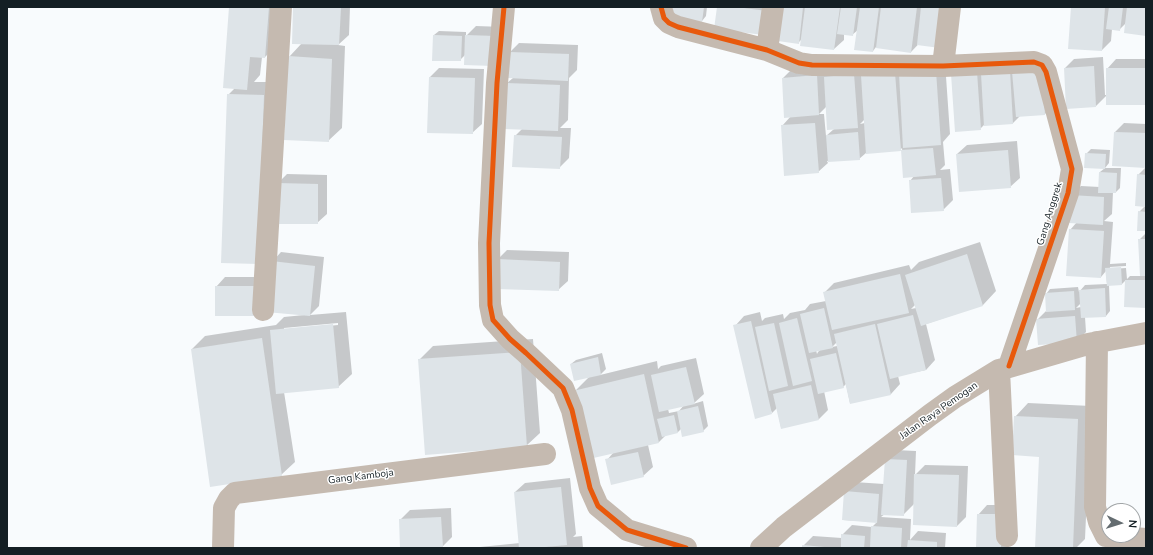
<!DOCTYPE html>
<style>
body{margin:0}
#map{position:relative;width:1153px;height:555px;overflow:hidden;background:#f8fbfd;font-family:"Nunito Sans",sans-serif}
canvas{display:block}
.frame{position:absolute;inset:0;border:8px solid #141f24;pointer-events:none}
.north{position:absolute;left:1101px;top:503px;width:40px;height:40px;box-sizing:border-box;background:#fff;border:1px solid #a1a5a7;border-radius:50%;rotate:94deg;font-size:11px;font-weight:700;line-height:16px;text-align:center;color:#141f24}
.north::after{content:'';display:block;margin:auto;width:14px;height:18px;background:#646c70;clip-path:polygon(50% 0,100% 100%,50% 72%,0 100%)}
</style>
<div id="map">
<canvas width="1153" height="555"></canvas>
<div class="frame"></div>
<div class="north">N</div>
</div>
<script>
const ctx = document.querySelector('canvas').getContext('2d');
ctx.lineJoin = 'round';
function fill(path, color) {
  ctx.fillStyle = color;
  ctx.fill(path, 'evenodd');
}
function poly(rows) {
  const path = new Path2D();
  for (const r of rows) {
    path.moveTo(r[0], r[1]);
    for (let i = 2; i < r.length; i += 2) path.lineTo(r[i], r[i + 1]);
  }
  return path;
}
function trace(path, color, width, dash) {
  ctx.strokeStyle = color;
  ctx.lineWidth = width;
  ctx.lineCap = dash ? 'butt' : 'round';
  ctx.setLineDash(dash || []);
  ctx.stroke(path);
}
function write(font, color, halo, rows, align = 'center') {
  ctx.font = font + ' "Nunito Sans",sans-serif';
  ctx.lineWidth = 3;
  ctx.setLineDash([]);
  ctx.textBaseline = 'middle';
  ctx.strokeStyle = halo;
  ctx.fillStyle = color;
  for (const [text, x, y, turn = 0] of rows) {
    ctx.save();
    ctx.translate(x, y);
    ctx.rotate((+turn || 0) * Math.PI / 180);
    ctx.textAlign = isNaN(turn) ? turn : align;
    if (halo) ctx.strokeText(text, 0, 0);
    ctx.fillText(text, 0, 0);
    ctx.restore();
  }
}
const shadow = poly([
 [230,7,281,7,278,44,265,57,262,57,260,75,254,82,277,82,271,250,228,95,235,88],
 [294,7,350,7,349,35,338,45,345,46,342,128,328,141,289,57,302,43],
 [674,7,707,7,706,16,702,21],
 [718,7,775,7,773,24],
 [783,7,954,7,911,52,876,47,873,51,858,30,852,35,844,34,844,40,834,49,802,39,798,43],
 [1072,7,1146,7,1146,35,1126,23,1119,30,1112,29,1111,41,1102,50],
 [476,26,504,27,465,55,460,60,434,35,439,31,466,32,466,36],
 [519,43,578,45,577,70,569,78,568,120,560,128,571,128,569,158,560,167,515,136,522,129,507,83,513,78,510,52],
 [1103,57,1105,95,1107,95,1107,69,1116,59,1146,59,1145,104,1107,95,1096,106,1065,68,1074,59],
 [945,62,950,134,943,142,945,165,940,170,950,169,953,200,943,210,910,181,914,176,904,176,902,148,900,150,866,153,859,159,827,161,828,163,818,172,782,126,791,116,783,78,792,69],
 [826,107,834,129,826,136,824,114,819,114],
 [865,119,865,123,860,124],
 [1023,62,1054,105,1045,114,1020,116,1013,123,984,125,980,129,952,74],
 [439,68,484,69,482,124,472,133,430,77],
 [1124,123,1146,124,1146,167,1115,132],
 [1017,141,1020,178,1010,187,957,154,967,145],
 [1091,149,1110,150,1109,163,1105,168,1121,168,1120,188,1116,192,1113,192,1112,214,1104,221,1113,222,1110,264,1126,263,1126,266,1110,267,1110,269,1126,268,1127,279,1130,276,1141,276,1139,240,1146,233,1146,307,1126,280,1122,284,1109,285,1110,311,1106,316,1085,317,1086,332,1076,342,1038,319,1047,310,1046,294,1050,289,1078,287,1079,292,1085,285,1107,284,1106,271,1101,277,1070,230,1077,222,1071,195,1081,186,1100,187,1100,172,1105,168,1085,167,1086,154],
 [1081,303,1081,307,1076,308],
 [1146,167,1146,230,1139,212,1145,206,1138,175],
 [287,174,327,175,327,214,317,223,277,184],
 [980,242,996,291,983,305,926,324,935,360,926,370,898,376,900,384,891,394,850,403,846,384,843,387,824,391,828,410,819,419,781,427,777,408,772,413,735,326,744,316,760,312,762,321,765,318,783,314,784,319,790,313,805,310,810,304,826,301,824,293,834,283,909,265,911,270,919,262],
 [915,305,916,308,911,309],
 [837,342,837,346,832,347],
 [821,349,818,352,817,354,816,350],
 [507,250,569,252,568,281,558,290,498,259],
 [281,252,324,257,319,306,310,315,346,312,352,374,338,387,284,392,295,462,281,475,192,349,205,336,276,325,284,317,304,315,272,262],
 [338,323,338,325,284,330,284,328],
 [225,277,265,277,265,306,216,287],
 [533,339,540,433,526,446,419,360,433,346],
 [602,353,606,369,600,375,657,361,658,369,661,366,696,358,704,394,693,404,703,401,708,426,703,431,682,428,678,432,666,435,659,442,648,445,653,467,643,476,607,460,613,453,575,391,589,377,571,364,576,360],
 [684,405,679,411,669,413,668,409],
 [1028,403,1091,406,1085,539,1076,548,1036,548,1040,456,1015,417],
 [895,450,916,451,915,475,925,465,968,466,966,517,957,526,914,504,903,515,885,514,881,517,911,519,910,540,918,531,946,533,945,548,803,548,803,546,813,536,842,538,842,535,852,525,872,527,877,522,843,520,845,492,854,482,884,484,886,459],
 [570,478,576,534,573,537,582,536,583,548,470,548,520,543,515,492,525,483],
 [987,505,1010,505,1009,548,977,548,978,515],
 [451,508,452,537,443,546,401,548,400,520,410,510]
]);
const building = poly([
 [229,7,269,7,265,58,250,57,247,90,223,88],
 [293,7,341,7,339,45,292,44],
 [673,7,704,7,702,22,672,18],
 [717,7,736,7,767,11,764,35,714,29],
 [782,7,803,7,799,44,778,41],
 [805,7,840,7,834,50,800,46],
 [841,7,857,7,853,36,837,34],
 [860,7,879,7,873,52,854,50],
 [881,7,917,7,911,53,876,48],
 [921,7,946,7,940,48,917,45],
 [1071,7,1105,7,1102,51,1068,49],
 [1109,7,1123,7,1120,31,1106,29],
 [1127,7,1146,7,1146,36,1124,33],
 [433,35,462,36,461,61,432,61],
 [465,35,495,36,493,66,464,65],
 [509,52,569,54,568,81,508,78],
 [288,56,332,59,329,142,284,140],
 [1094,66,1096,107,1066,109,1064,68],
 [1106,68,1145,68,1146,105,1106,105],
 [1042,69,1045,115,1016,117,1012,71],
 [936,71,941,145,903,148,899,73],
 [1010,71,1013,124,984,126,981,73],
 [977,72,981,130,955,132,951,74],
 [895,73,901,151,866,154,861,75],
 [854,74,858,128,827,130,824,77],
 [817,75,819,115,784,118,782,78],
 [429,77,475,78,473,134,427,133],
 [506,83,560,85,558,131,504,129],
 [227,94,264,95,258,264,221,263],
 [815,123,819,173,784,176,781,125],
 [858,132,860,160,828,162,826,135],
 [1114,132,1146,133,1146,168,1112,166],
 [514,135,562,137,560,169,512,167],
 [933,148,936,175,903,178,901,150],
 [1008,150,1011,188,959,192,956,154],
 [1085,153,1106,154,1105,169,1084,168],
 [1099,172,1117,173,1116,193,1098,193],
 [1137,174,1146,175,1146,207,1135,206],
 [941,178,944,211,911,213,909,180],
 [276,183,318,184,318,224,276,224],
 [1070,195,1104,197,1103,225,1069,223],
 [1138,211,1146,212,1146,231,1137,231],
 [1069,229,1104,231,1101,278,1066,276],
 [1138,239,1146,239,1146,276,1140,276],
 [967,254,983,306,921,326,905,275],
 [497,259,560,262,559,291,496,289],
 [271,261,315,266,310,316,266,312],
 [1121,267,1122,285,1107,286,1105,268],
 [900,274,909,313,832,330,823,292],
 [1125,280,1146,280,1146,308,1124,307],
 [215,286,256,286,256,316,215,316],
 [1105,288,1106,317,1081,318,1079,290],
 [1074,291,1075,310,1046,312,1045,293],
 [824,308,833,348,809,353,800,314],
 [913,315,926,370,890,379,877,324],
 [1075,316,1077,343,1038,345,1036,319],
 [797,318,812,381,793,386,779,323],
 [751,321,772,414,755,419,733,325],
 [774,323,788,386,769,391,755,327],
 [333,324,339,388,276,394,270,330],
 [875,324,891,395,850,404,834,334],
 [262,338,282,476,210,487,191,349],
 [520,352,527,447,425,455,418,359],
 [836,353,844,388,818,394,810,359],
 [598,357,601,375,574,381,570,364],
 [686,367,695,404,659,412,651,375],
 [644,374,659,443,589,459,573,391],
 [811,385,819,420,781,429,773,394],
 [698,406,704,432,682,437,677,411],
 [674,415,678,433,662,437,657,419],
 [1014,416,1078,419,1073,548,1035,548,1039,457,1012,455],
 [638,452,644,477,611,485,605,459],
 [885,459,907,460,904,516,881,515],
 [914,474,959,475,957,527,913,525],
 [561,487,567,545,534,548,519,548,514,492],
 [844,491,879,494,877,523,842,520],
 [977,514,1001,514,1001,548,976,548],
 [441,517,443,547,400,548,399,519],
 [871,526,902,528,901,548,870,548],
 [841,534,865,536,864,548,841,548],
 [908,540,937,542,937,548,907,548],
 [802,545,824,547,824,548,802,548]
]);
const minor = poly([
 [504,7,497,83,489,243,490,305,493,320,510,339,526,353,563,388,572,410,590,488,598,506,627,530,686,548],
 [661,7,664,18,669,23,678,27,767,50,799,63,812,65,943,66,1034,62,1042,65,1046,72,1072,169,1068,193,1009,366],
 [767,50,773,7],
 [943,66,950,7],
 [263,310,281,7],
 [1097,342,1095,507,1099,522,1106,536,1146,539],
 [999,370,1007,536],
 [223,548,224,508,229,499,235,493,545,454],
 [761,548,784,527,930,415,955,397,999,370,1088,344,1146,333]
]);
const cycleway = poly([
 [504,7,497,83,489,243,490,305,493,320,510,339,526,353,563,388,572,410,590,488,598,506,627,530,686,548],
 [661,7,664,18,669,23,678,27,767,50,799,63,812,65,943,66,1034,62,1042,65,1046,72,1072,169,1068,193,1009,366]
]);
const streetNames = [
 ["Gang Anggrek",1050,214,-73],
 ["Jalan Raya Pemogan",939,411,-35],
 ["Gang Kamboja",361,477,-7]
];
fill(shadow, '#0003');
fill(building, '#dee4e8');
trace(minor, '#c5bab0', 22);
trace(cycleway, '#e8590c', 5);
write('10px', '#141f24', '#fff', streetNames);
</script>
